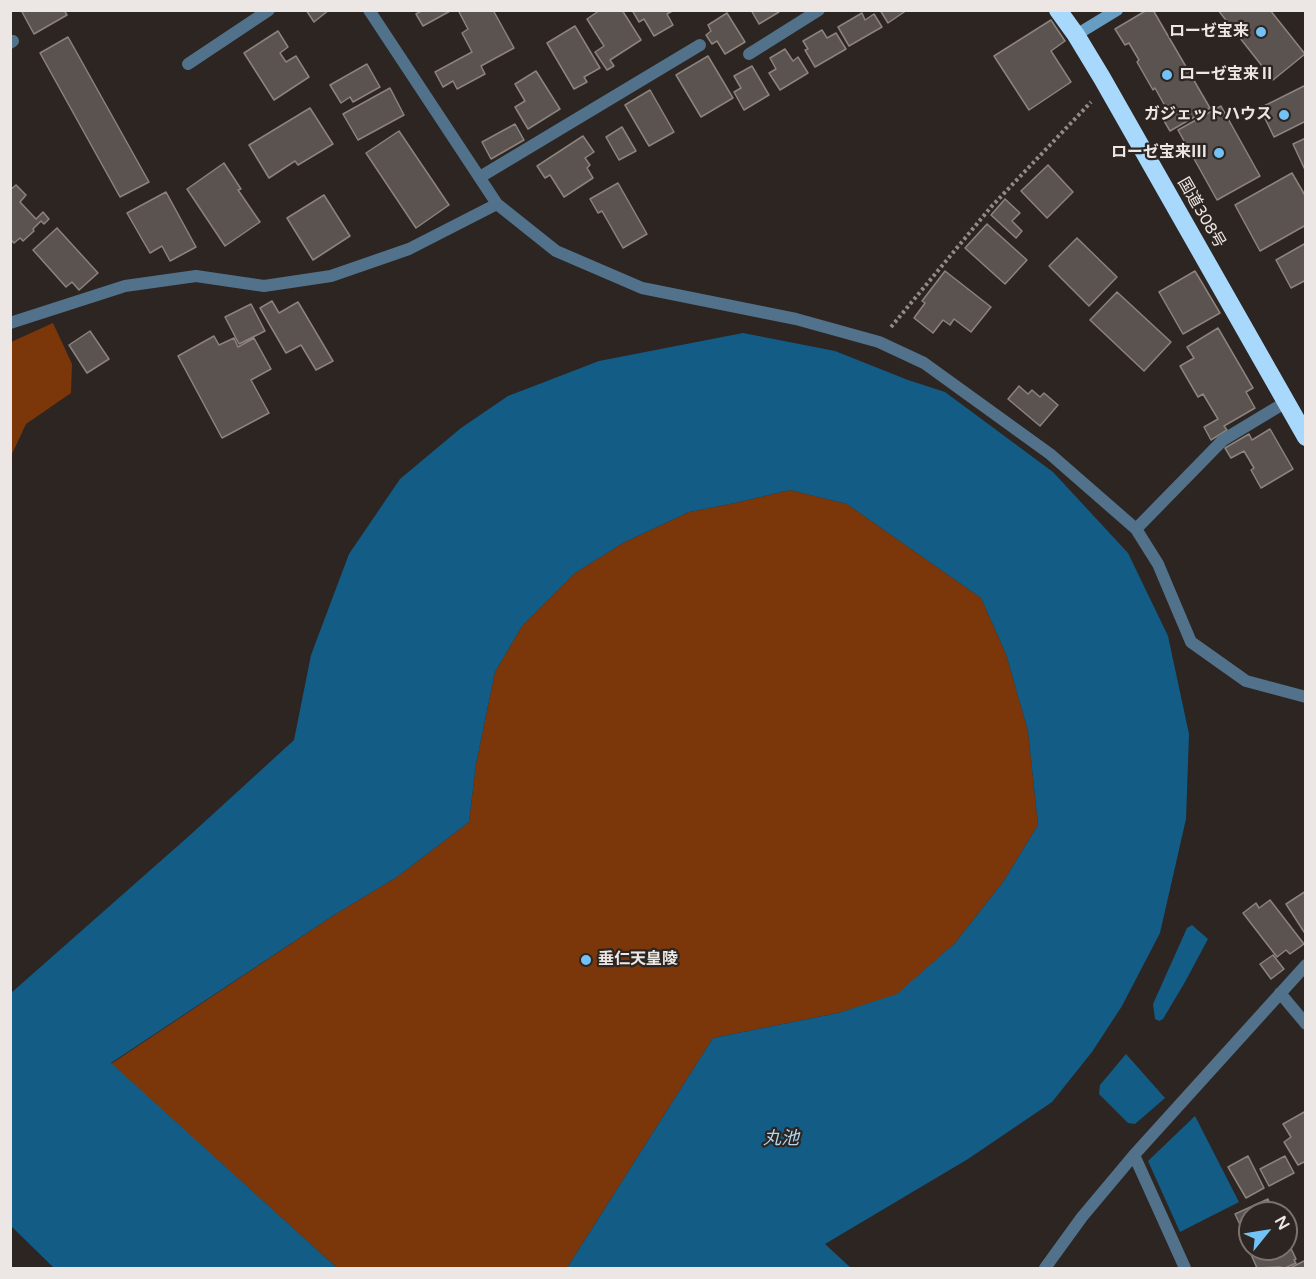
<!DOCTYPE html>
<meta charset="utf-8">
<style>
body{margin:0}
#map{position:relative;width:1316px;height:1279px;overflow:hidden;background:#2c2521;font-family:"Varela Round",sans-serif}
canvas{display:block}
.frame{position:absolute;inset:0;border:12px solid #ece7e4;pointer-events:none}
.north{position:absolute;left:1238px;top:1201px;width:60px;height:60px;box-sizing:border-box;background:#2c2521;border:2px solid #79736f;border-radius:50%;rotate:60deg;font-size:16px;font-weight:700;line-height:24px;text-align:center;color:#ece7e4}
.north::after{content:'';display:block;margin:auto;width:21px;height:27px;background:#73c1f5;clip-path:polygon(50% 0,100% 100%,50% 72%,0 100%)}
</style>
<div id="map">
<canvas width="1316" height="1279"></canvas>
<div class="frame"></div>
<div class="north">N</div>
</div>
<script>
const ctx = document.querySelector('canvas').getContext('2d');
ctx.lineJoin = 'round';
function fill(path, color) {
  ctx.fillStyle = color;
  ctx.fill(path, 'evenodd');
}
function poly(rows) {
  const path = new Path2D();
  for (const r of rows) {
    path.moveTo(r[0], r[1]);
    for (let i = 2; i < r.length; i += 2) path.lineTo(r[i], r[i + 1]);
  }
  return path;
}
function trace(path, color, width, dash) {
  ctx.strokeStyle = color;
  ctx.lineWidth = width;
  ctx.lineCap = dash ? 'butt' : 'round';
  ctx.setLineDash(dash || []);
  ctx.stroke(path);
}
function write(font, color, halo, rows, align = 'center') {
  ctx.font = font + ' "Varela Round","Noto Sans JP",sans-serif';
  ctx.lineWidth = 4.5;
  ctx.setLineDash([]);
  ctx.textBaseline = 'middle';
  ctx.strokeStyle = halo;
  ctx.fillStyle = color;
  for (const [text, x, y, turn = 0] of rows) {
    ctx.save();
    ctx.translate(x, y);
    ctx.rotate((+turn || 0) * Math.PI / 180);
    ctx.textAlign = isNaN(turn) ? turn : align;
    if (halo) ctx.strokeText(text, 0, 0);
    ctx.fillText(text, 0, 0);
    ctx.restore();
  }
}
const green = poly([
 [53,323,72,364,71,393,26,424,11,456,11,342],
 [790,490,847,504,981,598,1006,654,1028,731,1038,825,1003,882,955,943,897,995,838,1013,713,1038,567,1268,337,1268,111,1064,334,915,397,877,469,822,476,764,495,672,522,626,575,573,623,543,689,512,735,503]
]);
const water = poly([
 [743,333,835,351,908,380,945,392,1053,472,1128,553,1168,636,1189,734,1186,819,1160,933,1122,1006,1092,1052,1052,1102,968,1159,825,1244,851,1268,567,1268,713,1038,838,1013,897,994,955,943,1003,882,1038,825,1028,731,1006,654,981,598,847,504,790,490,735,503,689,512,623,543,575,573,522,626,495,672,476,764,469,822,397,877,334,915,111,1063,337,1268,54,1268,11,1226,11,993,189,836,294,740,311,655,349,554,400,479,461,428,508,396,599,361],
 [1192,925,1208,939,1185,982,1163,1019,1159,1021,1155,1019,1153,1004,1187,928],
 [1126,1054,1165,1098,1135,1124,1128,1123,1099,1094,1100,1085],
 [1195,1116,1239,1202,1180,1232,1148,1161]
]);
const building = poly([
 [21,10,64,10,67,15,34,34,21,10],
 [306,10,329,10,314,22,306,10],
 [423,10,452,10,423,26,416,14,423,10],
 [458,10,493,10,514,48,481,66,485,74,457,89,453,81,443,87,435,72,472,52,462,33,468,29,458,10],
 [600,10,622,10,641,40,610,60,614,66,607,70,595,52,604,46,587,19,600,10],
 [632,10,674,10,667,14,673,25,654,36,644,19,639,22,632,10],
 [751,10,779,10,779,12,759,24,751,10],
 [880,10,907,10,888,23,880,10],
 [1147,10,1153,10,1210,108,1170,131,1163,119,1170,115,1155,88,1153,90,1137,62,1139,60,1129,43,1125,45,1115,29,1147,10],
 [1218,10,1270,10,1305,54,1273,80,1218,10],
 [727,13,745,42,725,54,717,41,712,44,706,35,711,31,708,25,727,13],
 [862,13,865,20,874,14,882,27,849,46,838,27,862,13],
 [1051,20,1065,41,1051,51,1071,82,1029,110,994,56,1051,20],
 [575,26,600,68,584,77,587,82,574,89,547,43,575,26],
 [822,30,827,38,836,33,846,49,815,67,805,50,808,49,803,41,822,30],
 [278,31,288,47,280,53,286,62,296,56,309,77,274,100,244,53,278,31],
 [68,37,149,182,120,197,40,53,68,37],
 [785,49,793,61,798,57,808,73,780,90,769,73,776,69,770,58,785,49],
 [708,56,733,98,701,117,676,75,708,56],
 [367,64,380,87,353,102,350,97,341,103,330,85,367,64],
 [752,66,769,95,744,110,734,92,741,88,734,76,752,66],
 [536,71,560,109,528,129,515,107,525,101,515,84,536,71],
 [1306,85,1306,121,1274,137,1260,108,1306,85],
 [390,88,404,115,358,140,343,114,390,88],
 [650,90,674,132,649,146,625,105,650,90],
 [1221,106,1260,176,1217,200,1178,130,1221,106],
 [310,108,333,144,298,165,295,161,269,178,249,145,310,108],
 [515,124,524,140,491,159,482,142,515,124],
 [622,127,636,151,619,160,606,137,622,127],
 [399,131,449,205,416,228,366,153,399,131],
 [583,136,594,152,585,158,590,165,587,168,593,178,564,197,550,175,545,178,537,166,583,136],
 [1306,138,1306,172,1293,144,1306,138],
 [224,163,241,189,238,190,260,222,225,246,187,189,224,163],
 [1048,165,1073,192,1047,218,1021,191,1048,165],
 [1292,173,1306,197,1306,225,1260,251,1235,205,1292,173],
 [618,183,647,234,623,248,602,211,598,213,590,199,618,183],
 [16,185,26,195,20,202,36,219,43,212,49,219,44,224,41,221,33,229,34,231,23,241,20,238,14,243,10,239,10,190,16,185],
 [166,192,196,247,170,261,162,246,150,253,127,213,166,192],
 [324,195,350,236,313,260,287,218,324,195],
 [1005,199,1020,213,1012,221,1022,231,1016,238,991,215,1005,199],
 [987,224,1027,260,1005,284,965,248,987,224],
 [57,228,98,273,79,290,72,282,66,287,33,250,57,228],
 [1077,238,1117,277,1089,306,1049,266,1077,238],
 [1306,243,1306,280,1291,288,1276,260,1306,243],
 [945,271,991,307,971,332,954,319,950,325,943,320,933,333,914,318,925,303,922,301,945,271],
 [1195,271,1220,313,1183,334,1159,292,1195,271],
 [1117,292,1171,342,1144,371,1090,320,1117,292],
 [272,301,279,313,298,302,333,361,316,370,301,345,286,353,260,308,272,301],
 [251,304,265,331,239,344,225,317,251,304],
 [1218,328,1253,388,1246,392,1255,408,1224,426,1227,430,1211,440,1204,427,1218,419,1203,394,1198,397,1180,366,1194,358,1187,347,1218,328],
 [90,331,109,359,87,373,69,345,90,331],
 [214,336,219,345,234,338,238,347,254,338,271,369,251,380,269,413,222,438,178,356,214,336],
 [1019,386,1028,394,1032,390,1040,397,1044,393,1058,405,1040,426,1008,399,1019,386],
 [1270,429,1293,469,1261,488,1251,470,1254,468,1244,451,1231,458,1225,448,1249,434,1252,440,1270,429],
 [1306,891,1306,935,1286,904,1306,891],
 [1270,900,1304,944,1290,954,1286,950,1277,957,1243,913,1256,903,1259,908,1270,900],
 [1273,955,1284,969,1271,979,1260,964,1273,955],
 [1306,1111,1306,1161,1298,1165,1284,1142,1291,1137,1283,1124,1306,1111],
 [1248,1156,1264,1188,1246,1198,1228,1167,1248,1156],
 [1285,1156,1294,1173,1269,1186,1260,1169,1285,1156],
 [1268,1199,1274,1213,1250,1213,1250,1249,1286,1249,1286,1238,1296,1259,1294,1260,1296,1263,1285,1268,1279,1267,1257,1268,1242,1234,1244,1233,1235,1214,1268,1199],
 [1306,1260,1306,1268,1290,1268,1306,1260]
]);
const path = poly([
 [891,327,991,207,1091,102]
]);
const lane = poly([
 [10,43,13,41],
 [749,54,819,10],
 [188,64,269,10]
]);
const street = poly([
 [369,10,497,204,556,251,642,288,796,319,879,342,924,363,1050,454,1136,529,1158,564,1191,642,1246,681,1306,697],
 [480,177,700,45],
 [10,323,125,286,196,276,264,286,331,276,409,249,497,204],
 [1136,529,1223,440,1286,402],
 [1280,993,1306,1024],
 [1134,1155,1185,1268],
 [1045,1268,1082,1217,1134,1155,1306,965]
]);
const secondary = poly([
 [1076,35,1117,10]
]);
const highway = poly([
 [1058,10,1076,35,1102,78,1306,437]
]);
const markers = [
 [1261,32,6,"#73c1f5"],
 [1167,75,6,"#73c1f5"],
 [1284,115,6,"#73c1f5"],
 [1219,153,6,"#73c1f5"],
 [586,960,6,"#73c1f5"]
];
const poiNames = [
 ["ローゼ宝来",1249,32],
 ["ローゼ宝来Ⅱ",1179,75,"left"],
 ["ガジェットハウス",1272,115],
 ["ローゼ宝来Ⅲ",1207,153],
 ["垂仁天皇陵",598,960,"left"]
];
const streetNames = [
 ["国道308号",1201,213,60]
];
const waterNames = [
 ["丸池",781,1139]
];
fill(green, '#7b3709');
fill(water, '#135c85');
fill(building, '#5b534f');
trace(building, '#8c837e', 1.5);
trace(path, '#928c89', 4, [3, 3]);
trace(lane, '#51728a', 12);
trace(street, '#51728a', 12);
trace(secondary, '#679dc3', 12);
trace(highway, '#a8d9fd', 18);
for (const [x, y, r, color] of markers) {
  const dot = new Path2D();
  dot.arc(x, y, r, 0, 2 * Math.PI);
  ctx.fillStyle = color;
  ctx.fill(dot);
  trace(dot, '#2c2521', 2);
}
write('bold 16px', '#ece7e4', '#2c2521', poiNames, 'right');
write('16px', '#ece7e4', '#2c2521', streetNames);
write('italic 18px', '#aed7f4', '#2c2521', waterNames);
</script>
